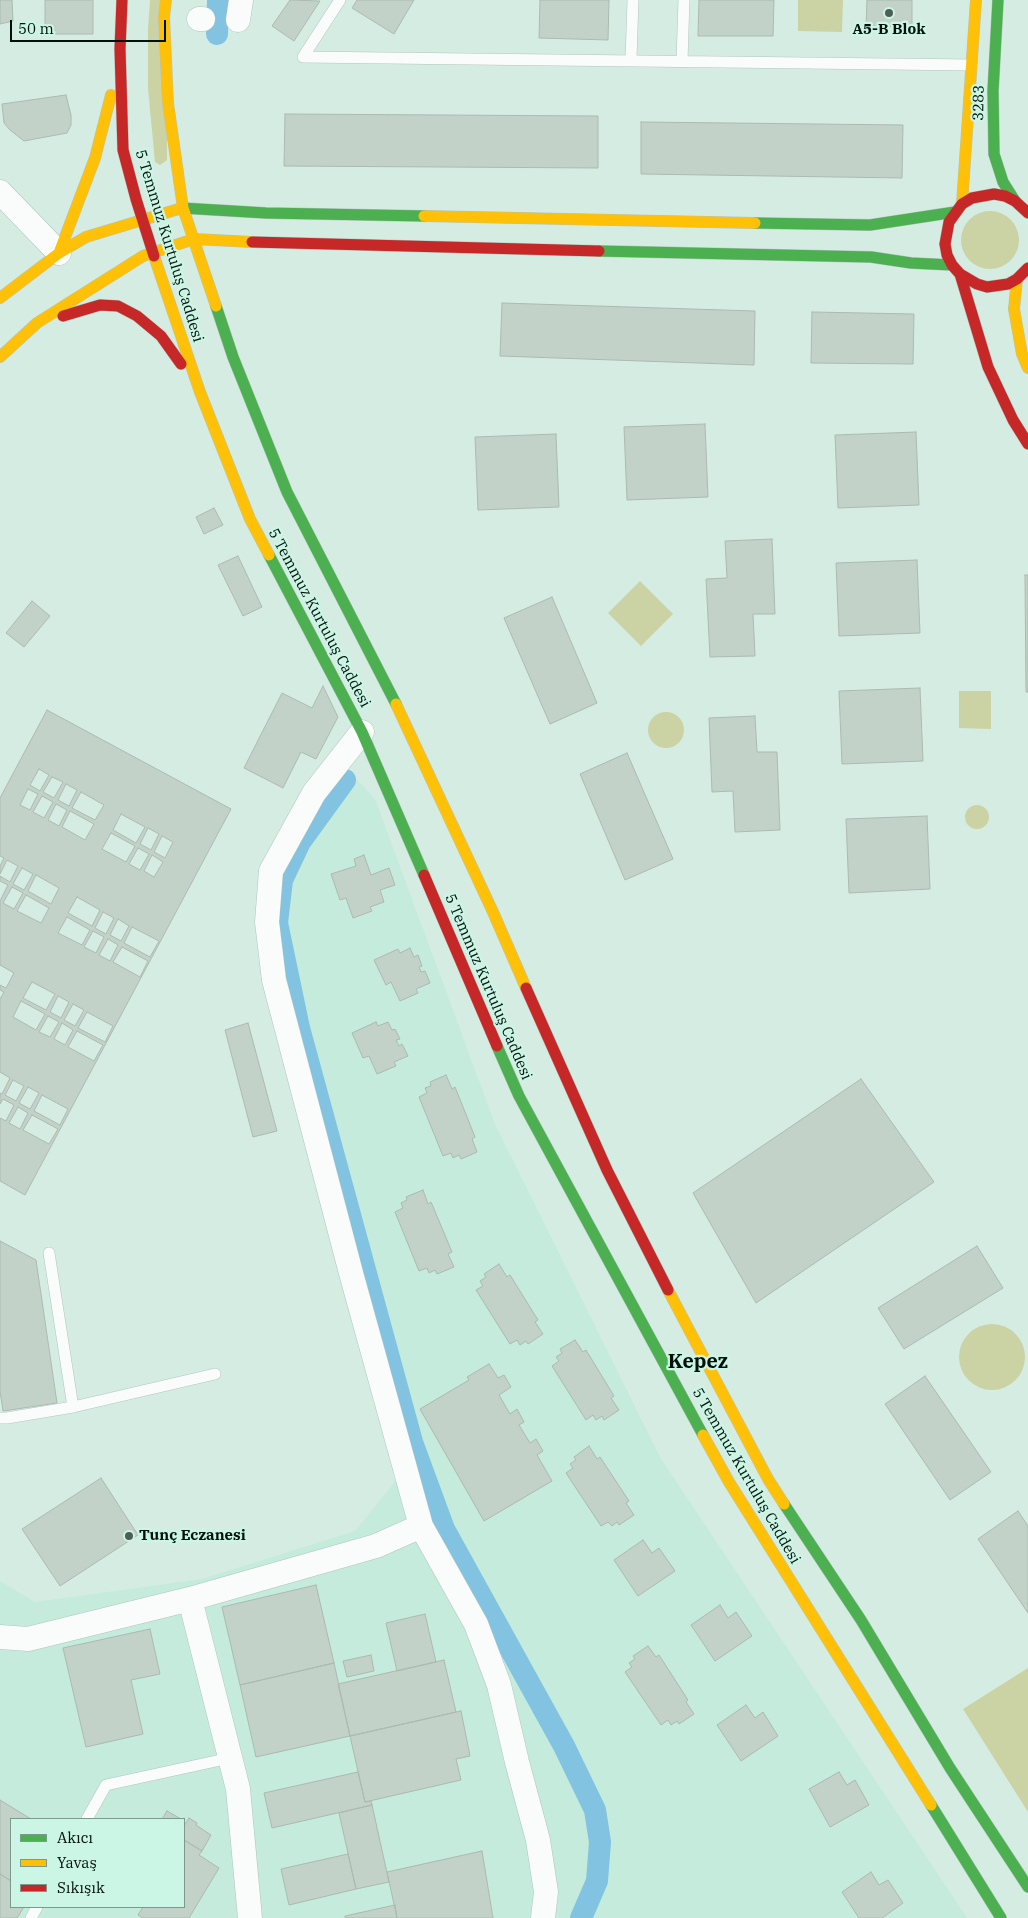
<!DOCTYPE html>
<meta charset="utf-8">
<style>
body{margin:0}
#map{position:relative;width:1028px;height:1918px;overflow:hidden;background:#d5ece3;font-family:"IBM Plex Serif",serif}
canvas{display:block}
.legend{position:absolute;left:10px;top:1818px;width:175px;height:90px;box-sizing:border-box;background:#cbf6e5;border:1px solid #7b9a8e;margin:0;padding:6px 9px;list-style:none;font-size:15px;color:#03110c}
.legend li{display:flex;align-items:center;gap:10px;height:25px}
.legend b{width:25px;border:1px solid #7b9a8e}
.scale{position:absolute;left:10px;top:20px;width:156px;height:22px;box-sizing:border-box;border:2px solid #03110c;border-top:0;padding-left:6px;font-size:15px;line-height:18px;white-space:nowrap;color:#03110c;-webkit-text-stroke:4px #cbf6e5;paint-order:stroke}
</style>
<div id="map">
<canvas width="1028" height="1918"></canvas>
<ul class="legend">
<li><b style="height:6px;background:#4caf50"></b>Akıcı</li>
<li><b style="height:6px;background:#ffc107"></b>Yavaş</li>
<li><b style="height:6px;background:#c62828"></b>Sıkışık</li>
</ul>
<div class="scale">50 m</div>
</div>
<script>
const ctx = document.querySelector('canvas').getContext('2d');
ctx.lineJoin = 'round';
function fill(path, color) {
  ctx.fillStyle = color;
  ctx.fill(path, 'evenodd');
}
function poly(rows) {
  const path = new Path2D();
  for (const r of rows) {
    if (r.length === 3) {
      path.moveTo(r[0] + r[2], r[1]);
      path.arc(r[0], r[1], r[2], 0, 2 * Math.PI);
      continue;
    }
    path.moveTo(r[0], r[1]);
    for (let i = 2; i < r.length; i += 2) path.lineTo(r[i], r[i + 1]);
  }
  return path;
}
function trace(path, color, width, dash) {
  ctx.strokeStyle = color;
  ctx.lineWidth = width;
  ctx.lineCap = dash ? 'butt' : 'round';
  ctx.setLineDash(dash || []);
  ctx.stroke(path);
}
function write(font, color, halo, rows, align = 'center') {
  ctx.font = font + ' "IBM Plex Serif",serif';
  ctx.lineWidth = 4.5;
  ctx.setLineDash([]);
  ctx.textBaseline = 'middle';
  ctx.strokeStyle = halo;
  ctx.fillStyle = color;
  for (const [text, x, y, turn = 0] of rows) {
    ctx.save();
    ctx.translate(x, y);
    ctx.rotate((+turn || 0) * Math.PI / 180);
    ctx.textAlign = isNaN(turn) ? turn : align;
    if (halo) ctx.strokeText(text, 0, 0);
    ctx.fillText(text, 0, 0);
    ctx.restore();
  }
}
const built = poly([
 [349,771,375,799,495,1124,661,1459,967,1918,0,1918,0,1581,35,1602,202,1579,355,1531,407,1467,359,1288,283,965,278,883],
 [509,1663,581,1775,592,1823,592,1822],
 [11,1819,184,1819,184,1907,11,1907]
]);
const green = poly([
 [150,0,167,0,167,160,160,165,155,162,148,88,148,29],
 [798,0,843,0,842,32,798,31],
 [990,240,29],
 [640,581,673,614,641,646,608,613],
 [959,691,991,691,991,729,959,728],
 [666,730,18],
 [977,817,12],
 [992,1357,33],
 [1028,1668,1028,1812,963,1709]
]);
const canal = poly([
 [217,34,218,0],
 [345,780,300,842,282,880,277,923,299,1028,412,1442,444,1529,564,1746,595,1810,600,1842,597,1881,581,1918]
]);
const building = poly([
 [0,0,12,0,13,21,0,24,0,0],
 [45,0,93,0,93,34,45,34,45,0],
 [290,0,320,1,294,41,272,26,290,0],
 [357,0,414,0,394,34,352,8,357,0],
 [540,0,609,0,608,40,539,38,540,0],
 [699,0,774,0,773,36,698,36,699,0],
 [867,0,912,0,912,27,866,26,867,0],
 [66,95,71,115,71,125,67,133,24,141,10,130,4,123,2,104,66,95],
 [285,114,598,116,598,168,284,166,285,114],
 [641,122,903,125,902,178,641,174,641,122],
 [502,303,755,311,754,365,500,356,502,303],
 [812,312,914,314,913,364,811,363,812,312],
 [705,424,708,497,627,500,624,427,705,424],
 [916,432,919,505,838,508,835,435,916,432],
 [556,434,559,507,478,510,475,437,556,434],
 [214,508,223,525,204,534,196,517,214,508],
 [772,539,775,614,753,614,755,656,710,657,706,579,727,578,725,541,772,539],
 [238,556,262,607,243,616,218,565,238,556],
 [917,560,920,633,839,636,836,563,917,560],
 [1025,575,1028,575,1028,692,1026,692,1025,575],
 [552,597,597,703,550,724,504,618,552,597],
 [32,601,50,616,24,647,6,633,32,601],
 [323,686,338,717,316,759,301,752,283,788,244,768,282,693,312,708,323,686],
 [920,688,923,761,842,764,839,691,920,688],
 [47,710,231,809,25,1195,0,1181,0,1118,6,1121,14,1105,3,1099,0,1104,0,1093,2,1094,10,1078,0,1072,0,999,4,992,0,990,0,985,6,988,14,973,0,965,0,901,8,885,0,881,0,876,10,882,18,866,7,860,0,874,0,866,4,858,0,856,0,798,47,710],
 [39,769,49,775,40,791,30,785,39,769],
 [52,777,63,782,54,798,43,792,52,777],
 [66,784,77,790,69,806,58,800,66,784],
 [28,789,38,794,30,810,20,805,28,789],
 [81,792,104,805,95,820,72,808,81,792],
 [42,796,53,802,44,818,33,812,42,796],
 [56,804,67,810,59,826,48,820,56,804],
 [70,811,94,824,85,840,62,827,70,811],
 [121,814,145,827,136,843,113,830,121,814],
 [148,828,159,834,151,850,140,844,148,828],
 [111,833,135,846,126,862,102,849,111,833],
 [162,836,173,842,165,858,154,852,162,836],
 [138,848,149,854,140,870,129,864,138,848],
 [152,855,163,862,154,877,144,871,152,855],
 [22,868,33,874,24,890,13,884,22,868],
 [36,875,59,888,51,904,28,891,36,875],
 [12,887,23,893,14,909,3,903,12,887],
 [26,895,49,908,41,923,17,911,26,895],
 [77,897,100,910,92,926,68,913,77,897],
 [103,912,114,918,106,934,95,928,103,912],
 [67,917,90,930,82,945,58,933,67,917],
 [118,919,129,926,121,941,110,935,118,919],
 [132,927,159,941,150,957,124,943,132,927],
 [93,931,104,937,96,953,84,947,93,931],
 [108,939,118,945,110,961,99,955,108,939],
 [122,947,148,961,140,977,113,962,122,947],
 [32,982,55,994,46,1010,23,998,32,982],
 [58,996,69,1002,61,1018,50,1012,58,996],
 [21,1001,45,1014,36,1030,13,1017,21,1001],
 [73,1004,84,1010,75,1026,64,1020,73,1004],
 [87,1012,113,1026,105,1042,78,1028,87,1012],
 [48,1016,59,1022,50,1037,39,1032,48,1016],
 [62,1023,73,1030,65,1045,54,1039,62,1023],
 [77,1031,103,1045,94,1061,68,1047,77,1031],
 [13,1080,24,1086,16,1101,5,1095,13,1080],
 [28,1087,39,1093,30,1109,19,1103,28,1087],
 [42,1095,68,1109,60,1125,34,1111,42,1095],
 [18,1107,28,1113,20,1129,9,1123,18,1107],
 [32,1115,58,1129,49,1144,23,1130,32,1115],
 [755,716,757,752,777,752,780,830,735,832,733,791,712,792,709,718,755,716],
 [627,753,673,859,625,880,580,774,627,753],
 [927,816,930,889,849,893,846,819,927,816],
 [364,855,371,875,389,868,395,885,380,890,384,902,370,907,372,911,353,918,346,898,340,900,331,874,356,866,354,859,364,855],
 [410,948,414,957,418,955,422,966,419,967,421,972,425,971,430,983,416,989,418,993,400,1001,391,982,386,985,374,960,398,949,400,953,410,948],
 [376,1022,378,1026,388,1022,392,1030,395,1029,400,1039,396,1040,399,1046,402,1044,408,1056,394,1062,396,1066,377,1074,369,1056,363,1058,352,1033,376,1022],
 [248,1023,277,1131,253,1137,225,1030,248,1023],
 [446,1075,452,1089,455,1087,475,1137,472,1139,477,1152,461,1159,459,1155,453,1158,451,1153,443,1156,419,1097,427,1093,425,1088,431,1086,430,1082,446,1075],
 [861,1079,934,1182,756,1303,693,1193,861,1079],
 [423,1190,428,1204,431,1202,452,1252,448,1254,454,1267,437,1274,435,1270,429,1273,427,1268,419,1271,395,1212,403,1208,401,1203,407,1200,406,1197,423,1190],
 [0,1241,36,1260,57,1403,3,1411,0,1391,0,1241],
 [977,1246,1003,1288,904,1349,878,1308,977,1246],
 [499,1264,507,1277,510,1275,538,1320,535,1322,543,1334,528,1344,526,1341,520,1345,517,1340,510,1344,476,1290,483,1286,480,1281,486,1277,484,1274,499,1264],
 [575,1340,583,1352,586,1350,614,1396,611,1398,619,1410,604,1420,602,1416,596,1420,593,1415,586,1420,552,1366,559,1361,556,1357,562,1353,560,1349,575,1340],
 [489,1364,498,1378,504,1375,511,1387,499,1395,510,1414,517,1409,524,1422,519,1425,530,1443,536,1439,543,1451,537,1455,552,1481,484,1521,420,1409,469,1380,467,1377,489,1364],
 [925,1376,991,1472,950,1500,885,1404,925,1376],
 [589,1446,597,1459,600,1457,629,1501,626,1503,634,1515,619,1525,617,1522,612,1526,608,1522,601,1526,566,1473,573,1468,570,1464,576,1460,574,1457,589,1446],
 [101,1478,138,1535,60,1586,22,1529,101,1478],
 [1018,1511,1028,1526,1028,1613,978,1539,1018,1511],
 [643,1540,652,1553,659,1548,675,1571,638,1596,614,1560,643,1540],
 [316,1585,334,1663,240,1685,222,1607,316,1585],
 [720,1605,728,1618,736,1612,752,1636,715,1661,691,1625,720,1605],
 [425,1614,436,1662,397,1671,386,1623,425,1614],
 [150,1629,160,1674,131,1680,143,1734,86,1747,63,1648,150,1629],
 [648,1646,656,1657,659,1655,688,1700,686,1702,694,1714,679,1724,677,1721,671,1725,668,1720,661,1725,625,1672,632,1667,629,1663,635,1659,633,1656,648,1646],
 [371,1655,374,1671,347,1677,343,1661,371,1655],
 [444,1660,456,1712,350,1736,338,1684,444,1660],
 [334,1663,350,1736,256,1757,240,1685,334,1663],
 [746,1705,755,1718,763,1712,778,1736,741,1761,717,1725,746,1705],
 [461,1711,470,1756,456,1759,461,1780,365,1802,350,1736,461,1711],
 [358,1772,365,1802,371,1801,372,1805,272,1828,264,1793,358,1772],
 [839,1772,847,1785,855,1780,869,1805,830,1827,809,1789,839,1772],
 [0,1800,31,1819,11,1819,11,1881,0,1874,0,1800],
 [372,1805,389,1882,356,1889,339,1813,372,1805],
 [167,1811,181,1819,162,1819,167,1811],
 [189,1818,197,1823,196,1825,211,1835,202,1851,184,1840,184,1826,189,1818],
 [184,1840,202,1851,199,1855,219,1868,189,1918,143,1918,138,1915,143,1907,184,1907,184,1840],
 [482,1851,493,1918,397,1918,387,1872,482,1851],
 [348,1854,356,1889,289,1905,281,1869,348,1854],
 [871,1872,879,1885,888,1880,903,1903,882,1918,859,1918,842,1892,871,1872],
 [0,1874,11,1881,11,1907,24,1907,17,1918,0,1918,0,1874],
 [395,1905,397,1918,345,1918,345,1916,395,1905]
]);
const lane = poly([
 [303,57,972,65],
 [303,57,340,0],
 [631,60,633,0],
 [682,61,684,0],
 [49,1253,73,1407],
 [0,1418,7,1418,73,1407,215,1374],
 [87,1819,106,1785,230,1758],
 [31,1918,37,1907]
]);
const street = poly([
 [199,19,203,19],
 [238,20,241,0],
 [0,192,59,253],
 [362,732,314,793,271,871,267,922,274,980,351,1273,421,1526,476,1624,499,1685,517,1762,538,1840,546,1892,543,1918],
 [190,1599,238,1789,250,1918],
 [0,1637,28,1639,190,1599,376,1546,421,1526]
]);
const fast = poly([
 [998,0,993,91,994,154,1003,182,1015,201],
 [182,208,266,213,424,216],
 [755,223,870,225,955,212],
 [599,251,871,257,911,263,952,265],
 [216,306,233,357,287,492,396,704],
 [269,555,362,732,424,875],
 [497,1046,519,1096,703,1435],
 [784,1504,861,1620,950,1768,1028,1887],
 [931,1805,1001,1918]
]);
const slow = poly([
 [166,0,164,17,168,103,183,208,216,306],
 [962,204,976,0],
 [424,216,755,223],
 [59,253,95,158,111,95],
 [154,256,200,392,250,519,269,555],
 [1017,279,1014,309,1022,354,1028,368],
 [0,298,59,253,86,237,182,208],
 [0,357,37,323,143,256,194,239,252,242],
 [396,704,493,912,526,988],
 [668,1290,768,1479,784,1504],
 [703,1435,729,1482,931,1805]
]);
const jam = poly([
 [122,0,120,49,123,150,136,199,154,256],
 [1028,213,1015,201,1005,196,994,194,972,198,962,204,949,222,945,244,947,255,952,265,960,274,977,284,987,287,1008,284,1017,279,1028,268],
 [252,242,599,251],
 [960,274,988,367,1013,420,1028,444],
 [63,316,100,305,118,306,137,316,161,336,181,364],
 [424,875,497,1046],
 [526,988,607,1170,668,1290]
]);
const markers = [
 [889,13,5,"#4c5e57"],
 [129,1536,5,"#4c5e57"]
];
const poiNames = [
 ["A5-B Blok",889,30],
 ["Tunç Eczanesi",139,1536,"left"]
];
const streetNames = [
 ["3283",979,103,-89],
 ["5 Temmuz Kurtuluş Caddesi",169,246,73],
 ["5 Temmuz Kurtuluş Caddesi",319,618,62],
 ["5 Temmuz Kurtuluş Caddesi",488,987,67],
 ["5 Temmuz Kurtuluş Caddesi",746,1476,60]
];
const districtNames = [
 ["Kepez",698,1362]
];
fill(built, '#c4ebdc');
fill(green, '#cbd2a4');
trace(canal, '#82c3e1', 22);
fill(building, '#c3d2c8');
trace(building, '#acbab0', 1);
trace(lane, '#b2c5be', 12);
trace(street, '#b2c5be', 25);
trace(fast, '#b2c5be', 12);
trace(slow, '#b2c5be', 12);
trace(jam, '#b2c5be', 12);
trace(lane, '#f9fcfb', 11);
trace(street, '#f9fcfb', 24);
trace(fast, '#4caf50', 11);
trace(slow, '#ffc107', 11);
trace(jam, '#c62828', 11);
for (const [x, y, r, color] of markers) {
  const dot = new Path2D();
  dot.arc(x, y, r, 0, 2 * Math.PI);
  ctx.fillStyle = color;
  ctx.fill(dot);
  trace(dot, '#cbf6e5', 2);
}
write('bold 15px', '#03110c', '#cbf6e5', poiNames);
write('15px', '#03110c', '#cbf6e5', streetNames);
write('bold 20px', '#03110c', '#cbf6e5', districtNames);
</script>
